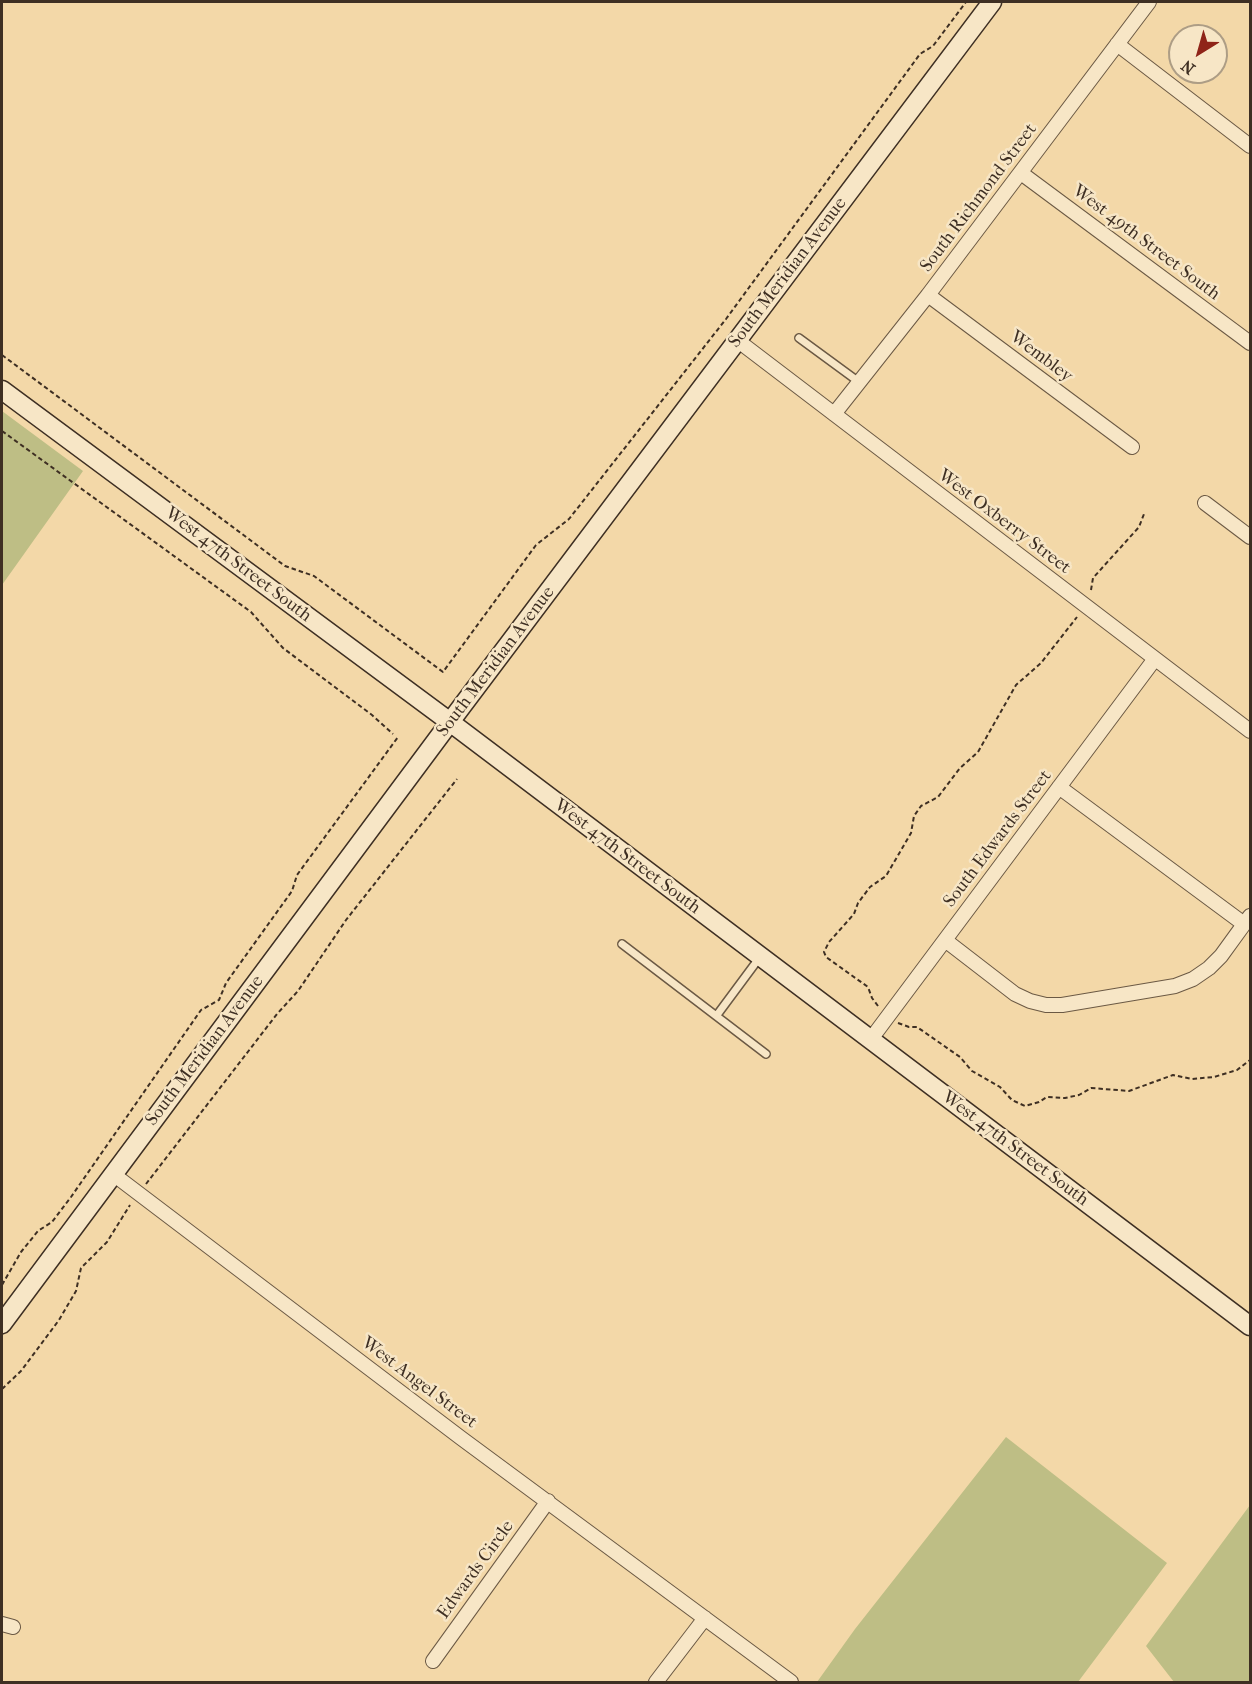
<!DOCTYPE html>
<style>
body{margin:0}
#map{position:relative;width:1252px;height:1684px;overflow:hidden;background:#f3d8a8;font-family:"IM FELL French Canon",serif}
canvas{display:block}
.frame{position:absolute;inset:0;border:3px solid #3e2f23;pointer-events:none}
.north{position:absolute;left:1168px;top:24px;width:60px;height:60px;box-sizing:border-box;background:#f7e6c6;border:2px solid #ad9d85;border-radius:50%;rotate:217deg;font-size:16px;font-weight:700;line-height:24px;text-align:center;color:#3e2f23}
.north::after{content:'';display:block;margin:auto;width:21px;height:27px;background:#8f2418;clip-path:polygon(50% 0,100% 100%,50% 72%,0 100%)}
</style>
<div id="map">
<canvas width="1252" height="1684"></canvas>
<div class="frame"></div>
<div class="north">N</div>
</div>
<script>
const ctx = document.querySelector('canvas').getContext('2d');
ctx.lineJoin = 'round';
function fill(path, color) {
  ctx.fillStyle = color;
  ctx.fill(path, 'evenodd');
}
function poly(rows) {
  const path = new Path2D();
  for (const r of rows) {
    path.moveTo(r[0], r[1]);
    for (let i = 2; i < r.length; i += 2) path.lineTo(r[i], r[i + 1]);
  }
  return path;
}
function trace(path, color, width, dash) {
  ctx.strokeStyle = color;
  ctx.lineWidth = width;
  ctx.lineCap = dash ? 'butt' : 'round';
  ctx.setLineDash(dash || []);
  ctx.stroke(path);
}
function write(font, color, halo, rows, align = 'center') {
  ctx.font = font + ' "IM FELL French Canon",serif';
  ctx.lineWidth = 5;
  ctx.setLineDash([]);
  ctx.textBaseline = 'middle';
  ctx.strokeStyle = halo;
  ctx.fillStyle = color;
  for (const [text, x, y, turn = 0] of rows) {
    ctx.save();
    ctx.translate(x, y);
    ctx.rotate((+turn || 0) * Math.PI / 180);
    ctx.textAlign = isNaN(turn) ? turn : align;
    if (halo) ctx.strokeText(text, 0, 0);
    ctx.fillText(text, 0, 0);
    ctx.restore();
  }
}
const green = poly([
 [2,411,83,471,2,585],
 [1006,1437,1167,1563,1078,1682,817,1682,855,1629],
 [1250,1505,1250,1682,1174,1682,1146,1646]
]);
const path = poly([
 [2,355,285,566,314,576,443,672,536,545,569,519,726,319,920,54,933,46,966,2],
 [2,431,251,612,283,648,372,715,393,734],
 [1091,590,1093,578,1139,527,1144,514],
 [878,1006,872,998,868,987,826,957,824,952,829,942,854,914,858,903,870,887,886,876,911,833,914,816,921,806,938,797,960,768,978,752,1016,685,1041,663,1077,617],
 [898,1023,909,1027,917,1027,960,1057,972,1071,1000,1087,1012,1100,1025,1106,1039,1102,1047,1097,1065,1098,1079,1095,1091,1088,1129,1091,1173,1075,1192,1079,1214,1077,1237,1070,1250,1060],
 [146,1184,277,1014,298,991,346,920,457,779],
 [2,1285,21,1252,38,1231,52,1222,71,1197,201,1010,219,1000,226,983,292,891,297,875,398,737],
 [2,1389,21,1371,59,1320,76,1291,81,1268,107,1242,130,1205]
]);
const lane = poly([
 [799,338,859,382],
 [622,944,766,1054],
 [717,1015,760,957]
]);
const street = poly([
 [1117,44,1250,146],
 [1021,173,1250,343],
 [928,295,1132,447],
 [737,340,1250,731],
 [834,414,928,295,1149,2],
 [1205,503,1250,537],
 [1059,787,1244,924],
 [945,940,1015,994,1030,1001,1046,1005,1062,1005,1175,986,1193,979,1209,968,1221,956,1250,916],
 [871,1039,1154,660],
 [113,1174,461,1438,791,1682],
 [2,1624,13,1627],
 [433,1661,548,1501],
 [656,1682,705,1618]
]);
const secondary = poly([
 [2,390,450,722,1250,1326],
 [2,1324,450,722,992,2]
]);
const streetNames = [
 ["South Richmond Street",979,198,-53],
 ["West 49th Street South",1146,243,37],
 ["South Meridian Avenue",788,273,-53],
 ["Wembley",1041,357,37],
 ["West Oxberry Street",1004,522,37],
 ["West 47th Street South",238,565,37],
 ["South Meridian Avenue",496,662,-53],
 ["South Edwards Street",998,839,-53],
 ["West 47th Street South",627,857,37],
 ["South Meridian Avenue",205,1051,-53],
 ["West 47th Street South",1015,1149,37],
 ["West Angel Street",419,1383,37],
 ["Edwards Circle",476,1570,-54]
];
fill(green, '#bebe85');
trace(lane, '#6b5944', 10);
trace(street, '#6b5944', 16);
trace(secondary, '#3e2f23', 21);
trace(path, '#3e2f23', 2, [4.5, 3]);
trace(lane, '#f7e6c6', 7);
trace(street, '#f7e6c6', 14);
trace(secondary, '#f7e6c6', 18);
write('18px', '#3e2f23', '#f7e6c6', streetNames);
</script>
